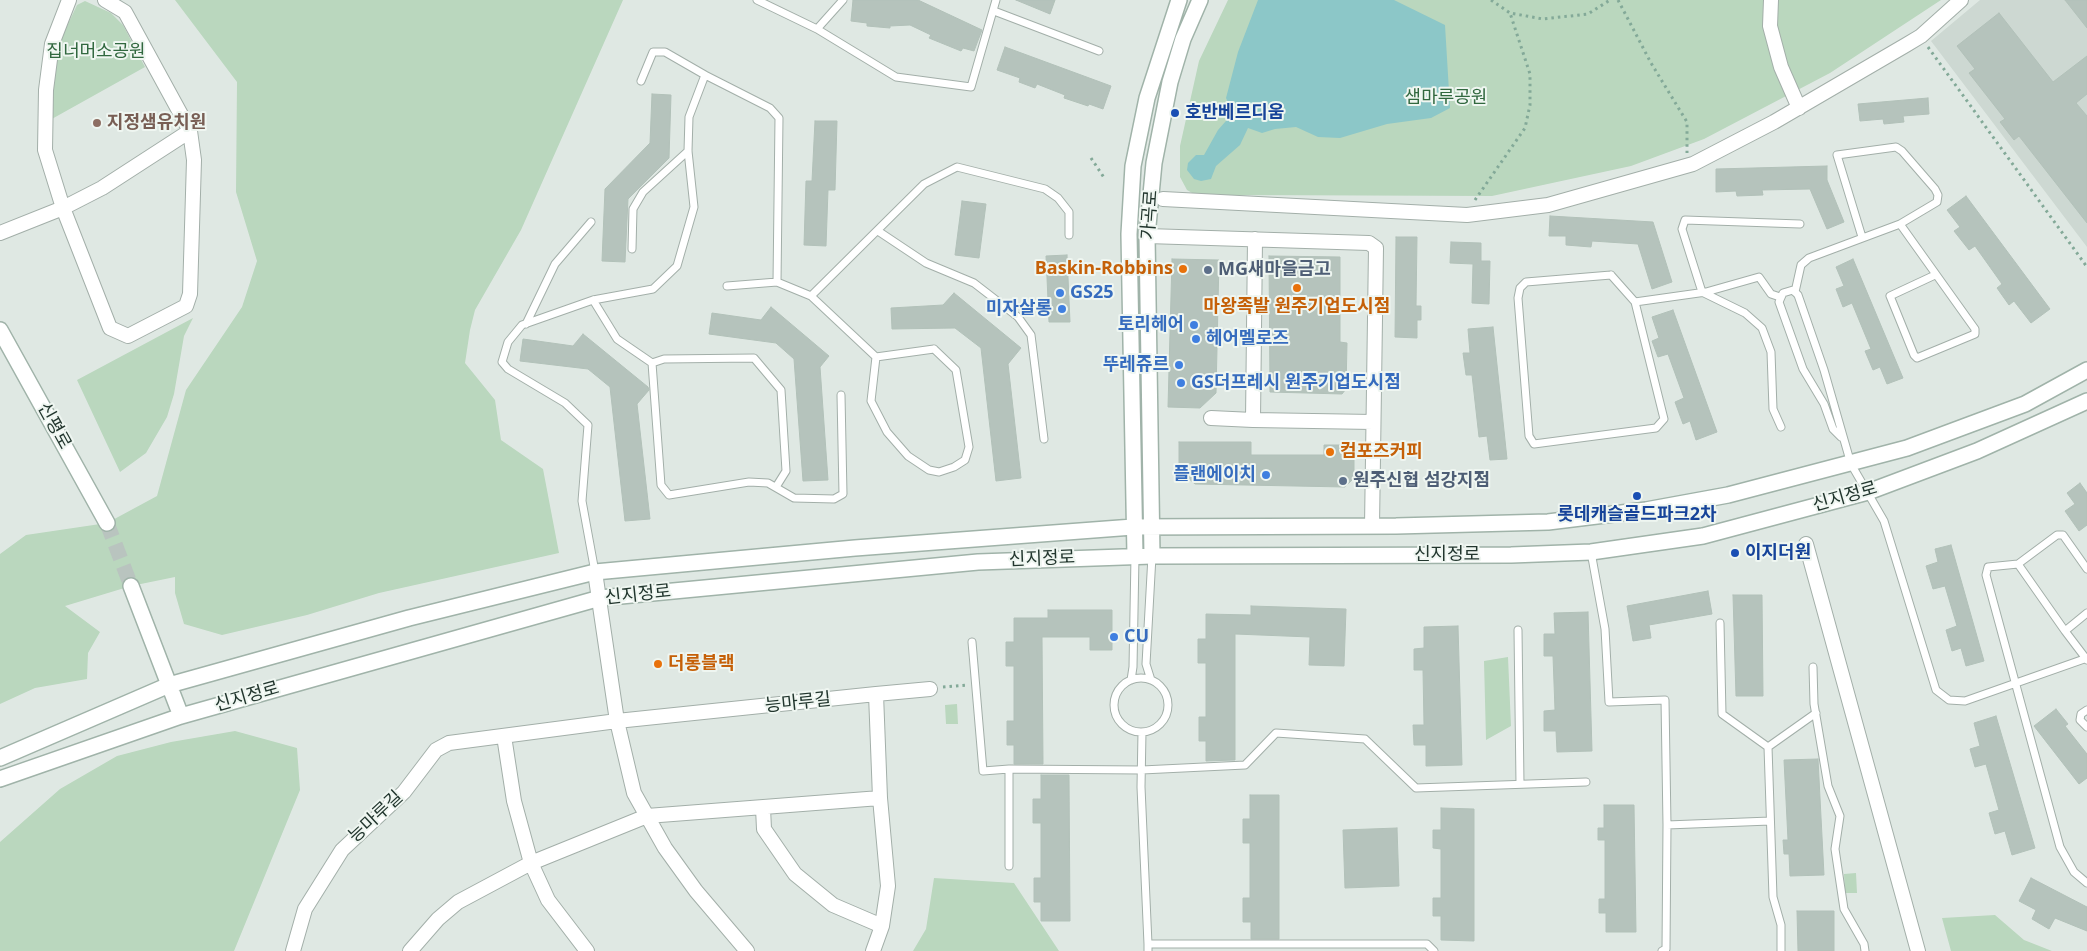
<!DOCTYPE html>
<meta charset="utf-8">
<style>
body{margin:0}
canvas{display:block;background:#dfe8e3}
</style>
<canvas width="2087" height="951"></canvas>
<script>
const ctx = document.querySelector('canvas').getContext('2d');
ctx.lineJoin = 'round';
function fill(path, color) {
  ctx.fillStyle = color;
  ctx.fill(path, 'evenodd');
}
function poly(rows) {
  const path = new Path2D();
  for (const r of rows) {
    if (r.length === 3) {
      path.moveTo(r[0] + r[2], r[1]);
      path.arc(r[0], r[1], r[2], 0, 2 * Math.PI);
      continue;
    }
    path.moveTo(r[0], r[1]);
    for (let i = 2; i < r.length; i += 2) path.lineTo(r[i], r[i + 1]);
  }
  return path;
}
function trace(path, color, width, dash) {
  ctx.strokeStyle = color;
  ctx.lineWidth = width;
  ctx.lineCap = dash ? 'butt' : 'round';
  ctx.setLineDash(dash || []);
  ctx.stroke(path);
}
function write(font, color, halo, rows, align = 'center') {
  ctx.font = font + ' "Open Sans","Noto Sans KR",sans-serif';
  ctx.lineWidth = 4;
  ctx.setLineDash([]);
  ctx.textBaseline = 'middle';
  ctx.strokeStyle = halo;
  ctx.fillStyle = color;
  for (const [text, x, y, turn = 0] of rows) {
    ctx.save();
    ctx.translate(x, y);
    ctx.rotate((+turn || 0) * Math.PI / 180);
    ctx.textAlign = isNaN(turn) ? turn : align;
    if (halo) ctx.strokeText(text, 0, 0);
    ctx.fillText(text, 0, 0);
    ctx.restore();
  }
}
const built = poly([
 [1980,0,2087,0,2087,247,1931,41]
]);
const green = poly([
 [175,0,623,0,521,230,475,310,470,330,465,363,495,400,501,440,543,469,559,553,379,593,307,615,222,635,184,624,175,593,175,577,131,586,65,606,100,632,88,653,87,679,35,688,0,704,0,554,26,535,107,523,157,496,186,390,242,307,257,261,236,192,237,82],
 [1228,0,1941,0,1830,73,1704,139,1631,166,1492,196,1236,195,1201,198,1187,190,1180,177,1180,146,1199,61],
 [85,1,111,13,123,25,145,67,50,120,52,84,59,43,77,5],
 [193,318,184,336,174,394,167,417,146,453,120,472,77,380],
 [1508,657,1511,726,1486,740,1484,661],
 [957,704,958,724,946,724,945,705],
 [235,731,297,748,300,790,234,951,0,951,0,842,60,789,117,756,171,742],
 [1856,873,1857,893,1845,893,1844,874],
 [934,878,1014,883,1059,951,913,951,926,929],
 [1995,915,2024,940,2052,951,1951,951,1942,918]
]);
const water = poly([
 [1258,0,1394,0,1445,25,1450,108,1431,118,1387,124,1340,138,1318,137,1296,127,1275,129,1262,133,1248,128,1240,145,1216,166,1211,179,1201,181,1194,179,1187,170,1188,163,1196,155,1204,155,1218,130,1233,113,1226,98,1238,52]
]);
const building = poly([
 [853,0,918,0,982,30,974,51,963,48,961,51,929,38,931,35,910,25,890,26,890,28,867,26,867,23,851,21,853,0],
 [1016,0,1055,0,1050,14,1016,0],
 [2065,0,2087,0,2087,28,2065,0],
 [1999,13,2053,82,2087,56,2087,94,2076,103,2087,116,2087,223,2019,136,2014,140,2000,122,2005,119,1969,73,1975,69,1957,46,1999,13],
 [1005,47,1111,86,1103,109,1089,104,1088,106,1064,98,1065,95,1037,84,1035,88,1019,82,1020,78,997,70,1005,47],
 [652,94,671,95,669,158,628,199,625,262,602,261,605,189,650,143,652,94],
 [1928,98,1929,114,1903,116,1904,122,1884,124,1883,119,1860,121,1858,104,1928,98],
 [815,121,837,121,835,190,828,190,826,246,804,245,806,181,812,181,815,121],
 [1827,166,1827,180,1844,222,1827,229,1810,189,1762,190,1763,195,1737,196,1736,191,1716,192,1716,169,1827,166],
 [1966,196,2050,309,2031,323,2014,301,2009,305,1997,288,2002,284,1975,246,1969,250,1954,231,1960,227,1947,210,1966,196],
 [962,201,986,204,979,258,955,255,962,201],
 [1550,216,1653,222,1672,282,1652,289,1638,244,1592,241,1591,247,1566,245,1566,236,1549,236,1550,216],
 [1396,237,1417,237,1416,306,1421,306,1421,320,1417,320,1417,338,1395,337,1396,237],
 [1451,242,1481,243,1481,261,1490,261,1489,304,1472,303,1473,264,1450,263,1451,242],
 [1067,255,1070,322,1049,322,1046,256,1067,255],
 [1269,256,1340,257,1340,342,1347,343,1346,389,1342,394,1270,392,1269,256],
 [1172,259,1219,260,1216,393,1200,408,1168,407,1172,259],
 [1853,259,1903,378,1887,384,1880,367,1873,370,1865,351,1871,349,1852,303,1843,307,1836,289,1844,286,1836,267,1853,259],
 [954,293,1021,348,1008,364,1021,478,996,481,981,348,955,328,892,329,891,308,943,305,954,293],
 [771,307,829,356,820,367,828,480,803,481,794,359,776,343,709,334,712,313,761,320,771,307],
 [1673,310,1717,432,1696,440,1690,421,1683,424,1675,402,1684,398,1668,354,1658,357,1652,341,1659,338,1652,317,1673,310],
 [1493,327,1507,459,1490,460,1487,436,1479,437,1472,375,1466,375,1463,353,1470,353,1468,329,1493,327],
 [583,334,648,387,649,390,637,404,650,519,625,521,610,387,588,369,520,361,523,339,573,346,583,334],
 [1179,442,1251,442,1251,455,1324,455,1324,445,1354,445,1354,478,1345,487,1195,484,1179,470,1179,442],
 [2080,483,2087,493,2087,525,2079,531,2065,511,2075,504,2067,493,2080,483],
 [1951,545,1984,661,1966,666,1961,648,1952,651,1946,630,1957,626,1945,586,1933,589,1926,566,1938,562,1935,549,1951,545],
 [1708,591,1712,614,1649,625,1651,638,1633,641,1627,606,1708,591],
 [1733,595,1762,595,1763,696,1736,696,1733,595],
 [1251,606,1346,609,1344,666,1309,665,1310,637,1235,634,1235,760,1206,761,1206,741,1199,741,1199,717,1206,717,1206,663,1198,663,1198,639,1206,639,1206,614,1251,615,1251,606],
 [1048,610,1112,610,1112,650,1090,650,1090,637,1042,637,1043,764,1014,764,1014,745,1007,745,1007,721,1014,721,1014,666,1006,666,1006,642,1014,642,1014,618,1048,618,1048,610],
 [1588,612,1592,751,1557,752,1556,731,1544,731,1544,711,1555,710,1553,656,1544,656,1544,634,1555,634,1554,613,1588,612],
 [1458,626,1462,765,1426,766,1426,745,1414,745,1413,725,1424,725,1423,670,1414,670,1414,649,1424,648,1424,627,1458,626],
 [2056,709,2068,724,2065,726,2087,754,2087,778,2079,784,2034,726,2056,709],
 [1996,716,2035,848,2012,855,2005,831,1995,834,1989,813,1999,810,1986,764,1975,767,1970,749,1980,746,1974,723,1996,716],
 [1818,759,1824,875,1790,876,1789,854,1784,854,1783,840,1788,840,1784,760,1818,759],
 [1041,775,1069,775,1070,921,1041,921,1041,902,1034,902,1034,878,1041,878,1041,823,1033,823,1033,799,1041,799,1041,775],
 [1250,795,1279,795,1279,939,1251,939,1251,922,1243,922,1243,898,1250,898,1250,843,1243,843,1243,819,1250,819,1250,795],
 [1604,805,1634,805,1636,932,1606,932,1606,913,1599,913,1599,899,1605,899,1605,840,1598,840,1598,828,1604,828,1604,805],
 [1441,808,1474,809,1474,941,1441,940,1441,916,1433,916,1433,898,1441,898,1441,849,1433,848,1433,830,1441,830,1441,808],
 [1397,828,1399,886,1345,888,1343,830,1397,828],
 [2031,878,2087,907,2087,931,2055,918,2049,929,2032,919,2036,910,2019,901,2031,878],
 [1797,911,1834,911,1834,951,1798,951,1797,911]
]);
const secondaryTunnel = poly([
 [107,523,131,586]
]);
const path = poly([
 [1491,0,1510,13,1543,19,1588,14,1610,0],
 [1618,0,1651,63,1687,122,1687,153],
 [1928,47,2087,267],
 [1091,158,1105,179],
 [1475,200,1525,128,1530,105,1530,74,1510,13],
 [943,687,967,685]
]);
const lane = poly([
 [757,0,817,29,896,77,971,87,996,0],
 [994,11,1099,51],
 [817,29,843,0],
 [705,75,770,108,779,118,777,282],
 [1900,224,1975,329,1975,334,1917,358,1914,355,1890,296,1935,275],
 [878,231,926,263,974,283,1018,317,1031,335,1044,439],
 [632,249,633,209,643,192,688,151],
 [1611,275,1635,302,1664,419,1656,428,1534,444,1529,436,1518,298,1520,288,1526,282,1611,275],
 [727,286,777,282,811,296,876,357],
 [1795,292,1801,265,1809,258,1900,224,1937,202,1938,195,1935,189,1902,151,1896,147,1837,155,1862,237],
 [811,296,924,184,957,167,1045,189,1058,198,1069,212,1069,235],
 [593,300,617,339,652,363,664,359,754,358,781,390,786,471,776,487],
 [1635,302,1706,292,1759,277,1771,294,1780,297],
 [526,324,555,264,591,222],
 [934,349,956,370,969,447,965,460,954,467,939,472,929,470,908,456,887,432,871,401,876,357,934,349],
 [652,363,661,485,669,495,749,482,768,483,794,498,834,499,843,494,841,395],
 [1781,427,1773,409,1771,352,1762,328,1745,313,1702,292,1682,229,1685,220,1800,224],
 [1841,437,1833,429,1824,404,1803,369,1779,302,1783,293,1793,290,1798,295,1824,370,1851,464,1884,521,1936,690,1949,700,1965,701,2087,658],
 [1591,552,1605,629,1609,702,1665,700,1667,825,1770,821],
 [2018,564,2065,631,2087,613],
 [2087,569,2063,535,2057,535,2018,564,1988,567,1986,575,2060,847,2074,872,2087,883],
 [595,572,582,501,588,425,565,403,508,369,502,362,508,342,522,325,593,300,653,289,677,266,694,207,688,151,689,117,705,75,665,52,653,52,641,81],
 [1720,623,1722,714,1768,747,1773,897,1781,925,1781,951],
 [1518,630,1520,784],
 [2065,631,2087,660],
 [972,642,983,771,1009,769,1142,770,1245,765,1276,733,1365,739,1416,788,1586,782],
 [1813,667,1814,704,1828,786,1840,816,1835,849,1844,909,1864,944,1865,951],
 [1141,705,27],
 [1131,680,1133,667,1135,556],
 [1151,680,1146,664,1152,556],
 [2087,710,2081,714,2080,720,2087,727],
 [1142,732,1141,787,1148,944],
 [1768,747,1816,713],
 [1009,866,1009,769],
 [1148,951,1148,944,1427,944,1434,951],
 [1662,951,1666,949,1667,825]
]);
const street = poly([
 [69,0,52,44,46,90,45,150,63,208,110,328,128,336,186,306,190,294,194,160,190,131,125,12,105,0],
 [1771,0,1770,26,1781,67,1799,108],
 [1163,199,1467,215,1548,205,1693,164,1774,122,1906,45,1921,36,1961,0],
 [0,233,63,208,102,188,190,131],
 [1147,236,1369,243,1376,248,1372,526],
 [1255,239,1253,420,1373,422],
 [1211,418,1253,420],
 [1806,544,1918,951],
 [595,572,617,721,634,793,665,848,696,891,747,951],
 [876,694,930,689],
 [504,736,514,801,531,863,548,900,587,951],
 [763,808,764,829,795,874,833,905,882,926],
 [293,951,305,909,342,850,404,792,436,750,449,743,617,721,876,694,880,798,888,886,882,926,873,951],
 [410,951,438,919,458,902,531,863,647,816,880,798]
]);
const secondary = poly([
 [0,330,107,523],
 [1135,556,1129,234,1133,166,1147,98,1179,0],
 [1152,556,1147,236,1154,163,1170,82,1183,39,1200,0],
 [131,586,181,716],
 [0,758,169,685,409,618,595,572,855,548,1133,527,1396,526,1548,522,1646,510,1728,495,1907,448,2025,404,2087,370],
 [0,779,181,716,600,598,978,562,1152,556,1511,555,1591,552,1703,536,1868,492,1977,451,2087,401]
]);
const markers = [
 [1175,113,5,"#1a4fb4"],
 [97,123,5,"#8d6e63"],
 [1183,269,5,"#e8710a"],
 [1208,270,5,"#5c6f8a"],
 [1297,288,5,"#e8710a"],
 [1060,293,5,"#3f7fe0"],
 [1062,309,5,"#3f7fe0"],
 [1194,325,5,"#3f7fe0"],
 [1196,339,5,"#3f7fe0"],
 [1179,365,5,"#3f7fe0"],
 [1181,383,5,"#3f7fe0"],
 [1330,452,5,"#e8710a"],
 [1266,475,5,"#3f7fe0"],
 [1343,481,5,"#5c6f8a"],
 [1637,496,5,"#1a4fb4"],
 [1735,553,5,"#1a4fb4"],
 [1114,637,5,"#3f7fe0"],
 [658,664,5,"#e8710a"]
];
const parkNames = [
 ["집너머소공원",96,52],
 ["샘마루공원",1446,98]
];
const transitNames = [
 ["호반베르디움",1185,113],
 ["롯데캐슬골드파크2차",1637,515,"center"],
 ["이지더원",1745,553]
];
const educationNames = [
 ["지정샘유치원",107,123]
];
const streetNames = [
 ["가곡로",1150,215,-86],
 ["신평로",54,426,61],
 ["신지정로",1845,497,-16],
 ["신지정로",1447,555],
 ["신지정로",1042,559,-2],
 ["신지정로",638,595,-6],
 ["신지정로",247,697,-16],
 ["능마루길",798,703,-6],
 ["능마루길",376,817,-43]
];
const foodNames = [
 ["Baskin-Robbins",1173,269,"right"],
 ["마왕족발 원주기업도시점",1297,307,"center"],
 ["컴포즈커피",1340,452],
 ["더롱블랙",668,664]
];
const serviceNames = [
 ["MG새마을금고",1218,270],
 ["원주신협 섬강지점",1353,481]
];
const shopNames = [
 ["GS25",1070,293],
 ["미자살롱",1052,309,"right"],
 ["토리헤어",1184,325,"right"],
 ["헤어멜로즈",1206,339],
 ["뚜레쥬르",1169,365,"right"],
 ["GS더프레시 원주기업도시점",1191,383],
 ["플랜에이치",1256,475,"right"],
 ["CU",1124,637]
];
fill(built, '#cdd8d2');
fill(green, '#bad7be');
fill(water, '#8cc7c8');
fill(building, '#b5c3bc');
trace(building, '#b2c1b9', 1);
trace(secondaryTunnel, '#b9c4bf', 15, [15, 8]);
trace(lane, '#a3afa9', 9);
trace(street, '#a3afa9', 16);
trace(secondary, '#a0b3a9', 18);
trace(path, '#83a998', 3, [2.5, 4]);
trace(lane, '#fff', 7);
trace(street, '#fff', 14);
trace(secondary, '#fff', 15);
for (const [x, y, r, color] of markers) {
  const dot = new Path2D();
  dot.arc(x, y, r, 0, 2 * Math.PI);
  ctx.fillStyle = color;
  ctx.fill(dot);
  trace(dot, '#eff6f1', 2);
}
write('18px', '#31683f', '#eff6f1', parkNames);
write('bold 18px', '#164399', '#eff6f1', transitNames, 'left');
write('bold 18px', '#785e54', '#eff6f1', educationNames, 'left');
write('18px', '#22362e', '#eff6f1', streetNames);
write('bold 18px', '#c56008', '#eff6f1', foodNames, 'left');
write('bold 18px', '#4e5e75', '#eff6f1', serviceNames, 'left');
write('bold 18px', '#366cbe', '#eff6f1', shopNames, 'left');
</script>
